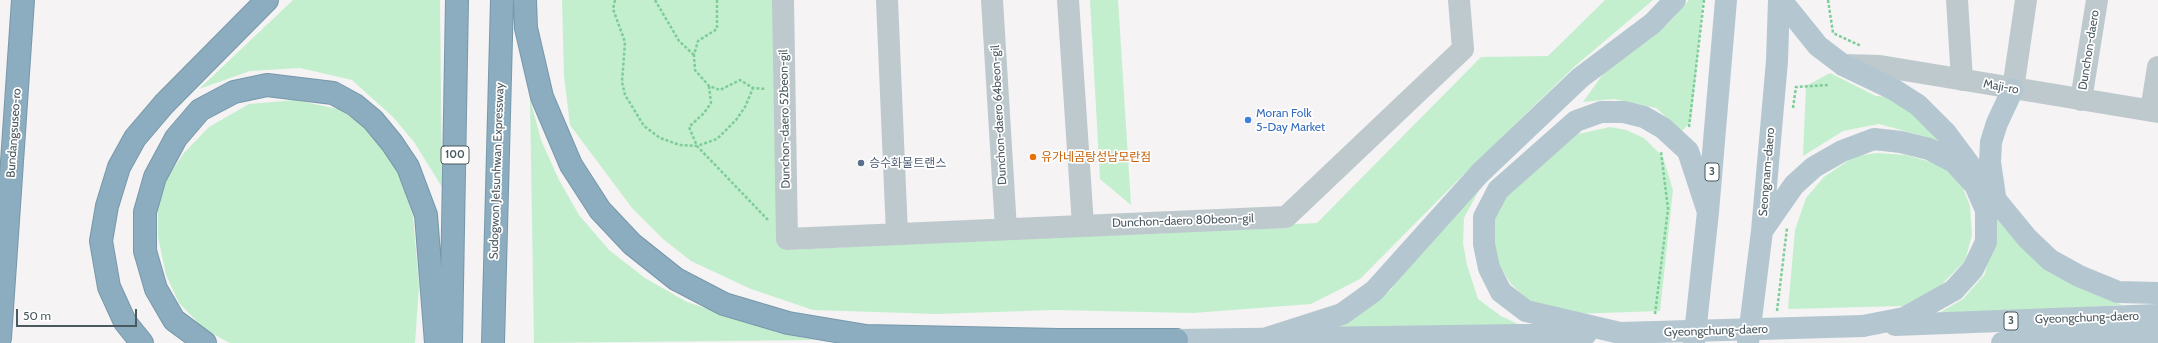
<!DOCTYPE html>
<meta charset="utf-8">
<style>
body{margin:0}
#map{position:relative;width:2158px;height:343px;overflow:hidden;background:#f5f3f3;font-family:Cabin,sans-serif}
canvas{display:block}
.scale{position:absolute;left:16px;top:309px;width:121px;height:18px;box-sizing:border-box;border:2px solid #4a5960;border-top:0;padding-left:5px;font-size:12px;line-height:14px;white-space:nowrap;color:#4a5960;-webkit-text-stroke:3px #fff;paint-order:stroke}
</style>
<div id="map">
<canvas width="2158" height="343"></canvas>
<div class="scale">50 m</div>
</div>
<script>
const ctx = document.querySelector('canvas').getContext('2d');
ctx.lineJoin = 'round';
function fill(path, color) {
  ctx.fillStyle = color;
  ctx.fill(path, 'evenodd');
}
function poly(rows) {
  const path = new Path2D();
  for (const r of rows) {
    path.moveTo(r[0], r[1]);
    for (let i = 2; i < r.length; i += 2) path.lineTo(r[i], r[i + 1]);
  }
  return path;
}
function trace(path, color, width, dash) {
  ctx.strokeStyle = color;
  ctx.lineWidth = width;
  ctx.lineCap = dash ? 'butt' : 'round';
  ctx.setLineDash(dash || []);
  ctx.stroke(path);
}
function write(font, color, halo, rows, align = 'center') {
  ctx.font = font + ' Cabin,"Noto Sans KR",sans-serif';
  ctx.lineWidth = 3.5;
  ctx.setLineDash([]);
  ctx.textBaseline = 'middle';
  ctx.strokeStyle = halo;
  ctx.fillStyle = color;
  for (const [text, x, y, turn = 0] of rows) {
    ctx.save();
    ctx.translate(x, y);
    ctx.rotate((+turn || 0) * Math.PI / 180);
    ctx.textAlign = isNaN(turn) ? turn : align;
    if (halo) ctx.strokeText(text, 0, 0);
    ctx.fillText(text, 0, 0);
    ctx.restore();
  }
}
const green = poly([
 [293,0,440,0,442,187,414,142,393,117,352,80,300,68,250,71,199,89],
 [562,0,777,0,788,250,1317,223,1481,57,1548,56,1605,0,1653,0,1574,67,1470,168,1360,279,1311,304,1193,313,1054,310,937,314,813,310,751,289,691,261,663,239,632,208,570,125,564,76],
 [1090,0,1118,0,1131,205,1100,179],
 [1689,0,1703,0,1691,121,1682,131,1656,108,1614,99,1583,102,1610,64,1668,24],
 [1830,73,1876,96,1909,98,1953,150,1923,136,1879,124,1843,131,1803,156,1806,86],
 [530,99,541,140,559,180,579,215,609,250,645,278,687,302,779,333,814,340,534,343],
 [295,100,338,109,372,131,399,172,413,217,419,286,415,343,230,343,204,329,179,303,166,275,158,237,158,207,167,178,184,153,209,127,249,104],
 [1610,127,1626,130,1644,138,1663,157,1673,190,1660,311,1572,314,1529,301,1511,284,1497,261,1490,230,1499,202,1578,134],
 [1878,153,1906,155,1941,165,1959,178,1970,206,1972,235,1965,261,1937,289,1903,306,1788,309,1795,230,1806,198,1824,177,1855,156],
 [1484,181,1464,218,1463,243,1467,265,1478,299,1501,316,1522,326,1327,328,1391,290,1401,271],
 [1990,197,2020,243,2050,273,2122,305,1934,316,1963,299,1985,274,1993,239]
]);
const path = poly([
 [615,0,613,9,625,42,622,82,625,95,644,126,660,138,680,145,697,146,717,139,736,120,745,107,753,88],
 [655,0,679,41,694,55],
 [717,0,717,29,698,41,694,55,695,70,709,86,720,90,740,80,753,88,766,89],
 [1828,0,1833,33,1861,46],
 [709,86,711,103,704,113,689,127,697,146,768,220],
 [1793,108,1796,87,1828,85],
 [1689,127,1704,0],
 [1777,311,1787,228],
 [1655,314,1668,209,1661,152]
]);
const minor = poly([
 [783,0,787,239,1286,217,1463,49,1459,0],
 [887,0,897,234],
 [992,0,1006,229],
 [1068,0,1083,225],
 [1957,0,1962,80],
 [1843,65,1880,66,2158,112],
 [2013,89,2026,0],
 [2081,100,2097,0],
 [2151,111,2158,67]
]);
const major = poly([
 [1781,0,1818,46,1843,65,1893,89,1918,105,1946,133,1995,199,2027,238,2050,260,2079,276,2118,292,2158,293],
 [1995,196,1990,162,1991,142,1997,123,2013,89],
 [1762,231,1794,185,1814,167,1842,151,1874,139,1901,142,1929,149,1954,162,1975,185,1986,210,1986,242,1973,269,1954,290,1904,318,1863,326],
 [1895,325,2158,315],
 [1620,333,1526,311,1501,292,1489,268,1484,244,1484,217,1498,190,1576,121,1601,112,1624,112,1644,117,1663,128,1688,151,1708,212],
 [1267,338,1342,314,1374,291,1480,173,1580,78,1653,23,1675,0],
 [1177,340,1586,334],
 [1694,343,1708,212,1726,0],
 [1748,343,1762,231,1777,61,1779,0],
 [2002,343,2158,336]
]);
const highway = poly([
 [525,0,526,28,542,97,571,165,600,210,632,244,676,279,724,304,788,323,866,336,1058,340,1177,340],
 [0,338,23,0],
 [142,343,125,322,109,287,101,241,107,206,119,167,135,138,164,104,267,0],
 [205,343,174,320,156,289,145,251,145,212,155,177,176,138,200,110,234,92,267,85,333,93,355,105,373,120,392,143,408,167,426,215,436,343],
 [451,343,457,0],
 [493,343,502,0]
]);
const majorBridge = poly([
 [1620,333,1863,326]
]);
const markers = [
 [1248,120,4,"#3f7fe0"],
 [1033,157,4,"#e8710a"],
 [861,163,4,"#5c6f8a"]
];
const shields = [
 [455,155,28],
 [1712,172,14],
 [2011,321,14]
];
const shieldNames = [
 ["100",455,155],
 ["3",1712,172],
 ["3",2011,321]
];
const streetNames = [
 ["Dunchon-daero",2089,50,-81],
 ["Maji-ro",2001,87,10],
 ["Dunchon-daero 64beon-gil",999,115,-93],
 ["Dunchon-daero 52beon-gil",785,119,-91],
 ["Bundangsuseo-ro",14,133,-86],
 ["Sudogwon Je1sunhwan Expressway",497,171,-88],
 ["Seongnam-daero",1767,172,-85],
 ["Dunchon-daero 80beon-gil",1183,221,-2],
 ["Gyeongchung-daero",2087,318,-2],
 ["Gyeongchung-daero",1716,331,-2]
];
const shopNames = [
 ["Moran Folk",1256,113],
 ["5-Day Market",1256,127]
];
const foodNames = [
 ["유가네곰탕성남모란점",1041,157]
];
const serviceNames = [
 ["승수화물트랜스",869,163]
];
fill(green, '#c4efce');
trace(highway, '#7798ab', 24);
trace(path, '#7ccd98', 2.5, [3, 2]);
trace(minor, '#bec9ce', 22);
trace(major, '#b4c6d0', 22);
trace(highway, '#8cadbf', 22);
trace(majorBridge, '#b4c6d0', 22);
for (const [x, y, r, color] of markers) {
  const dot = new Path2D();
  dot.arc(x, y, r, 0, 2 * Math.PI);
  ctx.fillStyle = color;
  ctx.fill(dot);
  trace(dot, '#fff', 1.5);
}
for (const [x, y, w] of shields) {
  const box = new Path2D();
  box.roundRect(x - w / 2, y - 9, w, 18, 3);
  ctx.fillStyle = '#fff';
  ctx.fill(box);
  trace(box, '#4a5960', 1);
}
write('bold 11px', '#4a5960', null, shieldNames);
write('12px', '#4a5960', '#fff', streetNames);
write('12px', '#366cbe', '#fff', shopNames, 'left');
write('12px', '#c56008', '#fff', foodNames, 'left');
write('12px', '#4e5e75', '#fff', serviceNames, 'left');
</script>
